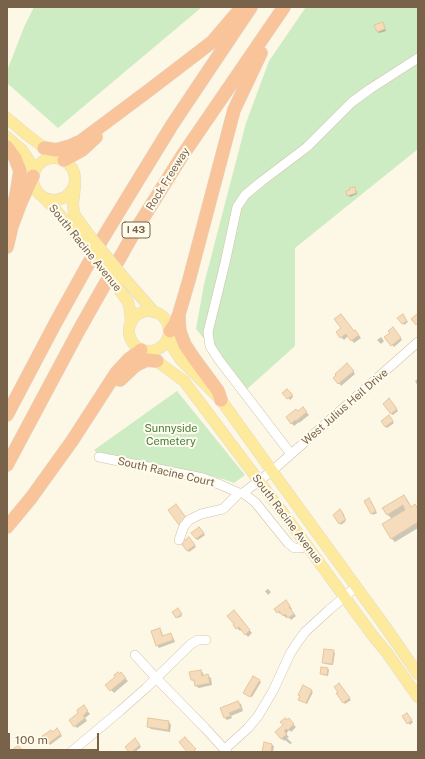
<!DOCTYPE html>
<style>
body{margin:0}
#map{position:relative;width:425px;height:759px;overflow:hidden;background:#fdf8e6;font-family:"Public Sans",sans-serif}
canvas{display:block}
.frame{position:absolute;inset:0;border:8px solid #786249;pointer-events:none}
.scale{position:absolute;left:8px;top:733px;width:91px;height:18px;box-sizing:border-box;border:2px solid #786249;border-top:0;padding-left:5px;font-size:12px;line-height:14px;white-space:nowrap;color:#786249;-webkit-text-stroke:3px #fffbed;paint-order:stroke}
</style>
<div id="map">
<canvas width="425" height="759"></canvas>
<div class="frame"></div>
<div class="scale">100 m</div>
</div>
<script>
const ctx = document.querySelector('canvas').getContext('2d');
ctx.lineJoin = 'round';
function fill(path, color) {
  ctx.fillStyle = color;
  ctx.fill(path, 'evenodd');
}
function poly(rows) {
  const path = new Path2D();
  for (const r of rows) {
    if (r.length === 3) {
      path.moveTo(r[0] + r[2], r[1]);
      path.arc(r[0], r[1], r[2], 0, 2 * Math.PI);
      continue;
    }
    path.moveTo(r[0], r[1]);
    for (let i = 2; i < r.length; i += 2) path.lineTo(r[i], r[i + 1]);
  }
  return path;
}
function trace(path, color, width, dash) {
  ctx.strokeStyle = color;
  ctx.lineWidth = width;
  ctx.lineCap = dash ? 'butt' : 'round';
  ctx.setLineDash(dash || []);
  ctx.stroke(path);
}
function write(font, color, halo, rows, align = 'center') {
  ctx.font = font + ' "Public Sans",sans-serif';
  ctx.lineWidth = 4;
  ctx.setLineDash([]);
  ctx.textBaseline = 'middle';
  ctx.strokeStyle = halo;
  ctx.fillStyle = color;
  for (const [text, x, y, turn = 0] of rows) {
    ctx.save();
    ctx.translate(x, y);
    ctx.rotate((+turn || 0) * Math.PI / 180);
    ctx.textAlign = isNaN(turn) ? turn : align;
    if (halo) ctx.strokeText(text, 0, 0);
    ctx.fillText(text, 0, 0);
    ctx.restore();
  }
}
const green = poly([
 [34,7,202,7,58,128,7,83,7,71,24,27],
 [306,7,418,7,418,149,295,248,295,346,246,390,196,329,204,284,246,123,269,61],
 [177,391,245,475,234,483,223,479,99,455,94,450]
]);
const shadow = poly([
 [382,23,384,25,386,31,379,33,377,31],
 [354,188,356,190,357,194,350,197,348,195],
 [404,317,408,322,404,325,399,318],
 [342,328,358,334,361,338,354,343,348,336,344,340,341,337],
 [393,329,402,340,394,347,386,337,391,333],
 [381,337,384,341,381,344,377,340],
 [350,367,355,374,341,386,339,383,338,375],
 [418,379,418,386,415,381],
 [287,390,293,397,290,400,284,393],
 [391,401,398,411,393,415,391,414],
 [305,411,309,415,299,423,299,422,294,426,287,418,298,412],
 [390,418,394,423,387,428,382,421],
 [403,496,407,499,412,508,415,506,418,508,418,528,395,542,392,539,392,519,387,514],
 [371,501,377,513,373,515,365,502],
 [342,512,345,517,343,518,346,521,341,525,340,523],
 [201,529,205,535,198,540,196,539],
 [191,540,196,547,189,552,182,544],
 [268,589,271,592,268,595,265,591],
 [288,603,292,609,291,610,296,616,291,620,288,616,286,618,282,613,280,614,278,612],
 [179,611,182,616,178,618,177,617],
 [236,614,252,633,248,637,242,629,240,631,234,625],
 [159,629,162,632,163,637,170,634,173,637,175,642,159,648,157,645],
 [333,651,335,653,333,665,325,664,323,662],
 [322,668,328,669,329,670,328,676,323,675,321,673],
 [201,671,203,673,204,676,208,676,211,678,212,685,199,688,196,686,196,682,195,682,192,680],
 [121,674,128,681,114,693,106,685],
 [259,681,261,682,252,697,246,694],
 [340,686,351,700,345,704,337,694,339,692],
 [304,687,313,692,307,704,301,701],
 [238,702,241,704,243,711,231,716,232,718,227,720,225,718],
 [86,709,90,714,85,718,87,721,77,728,75,726],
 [408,716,413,722,410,725,403,717],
 [289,720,296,727,291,732,289,730,286,734,289,737,287,738,292,743,290,744,285,740,284,741,276,732],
 [169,722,171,725,170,732,151,729,148,726],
 [58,731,62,736,50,745,49,743,53,733],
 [135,740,141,747,135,752,131,752],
 [265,743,272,745,274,746,273,752,263,752]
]);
const building = poly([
 [383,22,385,29,377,32,374,25,383,22],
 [355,187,356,193,347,196,346,191,350,190,349,188,355,187],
 [418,313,418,323,416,325,411,319,418,313],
 [341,314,354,331,355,330,359,335,351,341,346,334,340,338,336,332,341,328,334,319,341,314],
 [403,314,407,321,402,324,397,318,403,314],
 [393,327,401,338,391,346,384,337,390,333,388,331,393,327],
 [347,363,354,371,338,384,333,378,336,375,335,374,347,363],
 [287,389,293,395,287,399,282,393,287,389],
 [389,398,397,409,391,414,383,404,389,398],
 [303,407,307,412,296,421,295,420,291,424,286,417,296,409,298,411,303,407],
 [389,415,393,421,385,427,381,421,389,415],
 [404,495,411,507,415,504,418,509,418,522,391,539,382,524,405,510,403,505,387,515,382,508,404,495],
 [369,498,376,511,371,514,364,501,369,498],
 [176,504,187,519,179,525,168,510,176,504],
 [340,509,344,515,343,516,346,519,339,524,333,515,340,509],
 [199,527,204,533,196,539,191,533,199,527],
 [189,537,195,545,187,551,181,543,189,537],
 [286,600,290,606,289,607,294,614,288,618,285,614,283,616,279,611,277,613,274,609,286,600],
 [178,608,182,614,176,618,172,612,178,608],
 [234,610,250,630,245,635,239,627,236,629,233,625,234,624,227,616,234,610],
 [160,628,162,636,171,633,173,640,156,646,151,631,160,628],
 [324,649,334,650,332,664,322,663,324,649],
 [321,667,328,668,327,675,320,674,321,667],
 [201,670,202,676,208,674,210,683,195,686,194,680,191,680,189,672,201,670],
 [118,672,119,674,121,672,126,678,110,691,105,685,115,677,114,675,118,672],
 [253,676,260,680,250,697,243,693,253,676],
 [339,683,350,698,343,703,336,693,338,692,334,687,339,683],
 [303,685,312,690,306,703,298,700,300,696,298,695,303,685],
 [238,701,241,708,229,713,231,716,224,718,220,708,238,701],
 [84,705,88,711,83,716,85,718,74,727,69,720,78,713,77,710,84,705],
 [407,713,412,720,407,724,402,716,407,713],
 [148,718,169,721,168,730,147,727,148,718],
 [285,718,286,720,289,718,294,724,288,730,286,729,284,731,287,734,281,739,275,732,283,725,280,722,285,718],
 [57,728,61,734,48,744,42,736,51,730,53,732,57,728],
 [185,737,196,749,193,752,187,752,179,742,185,737],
 [135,738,140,745,132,752,129,752,125,747,135,738],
 [264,742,272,744,271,752,262,752,264,742],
 [18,745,24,752,13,752,12,750,18,745]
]);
const minor = poly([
 [291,454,219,360,210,346,208,332,225,263,237,207,245,195,262,181,307,147,352,102,370,89,418,58],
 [99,457,203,478,221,485,239,493,243,493,272,471,418,342],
 [243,493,255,502,288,543,294,548,301,548,307,545],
 [179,540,184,526,189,520,201,514,223,509,239,493],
 [135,655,156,678,205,728,227,752],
 [225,749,248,728,258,716,273,691,290,654,297,643,305,632,329,610,356,587],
 [71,752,120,711,146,688,191,644,198,640,206,640]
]);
const major = poly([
 [7,118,26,134,51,153],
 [7,137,22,150,30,162,33,173],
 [54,179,21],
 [75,186,73,204,74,214,89,235],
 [44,198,54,208,85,244],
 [126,280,154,312],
 [121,292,128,302,130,310,131,323],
 [149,331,20],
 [169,337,173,348,181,360,221,400,272,471,384,625,418,674],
 [151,357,184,381,286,517,373,636,387,653,418,697]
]);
const highway = poly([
 [7,147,15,158,20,171,16,195,7,228],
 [44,148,56,150,70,146,81,141,148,91,212,42,242,7],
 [64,160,82,150,96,137],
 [7,247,12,226,21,202,33,176],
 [179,316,179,323,180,332,185,345,193,357,218,391,221,400],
 [170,331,175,324,179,314,189,280,234,110,261,53],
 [120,380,136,365,147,360,157,361],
 [7,415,56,322,101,241,137,182,172,125,251,7],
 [7,465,79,330,135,231,182,156,284,7],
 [7,527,31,498,72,441,116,373,129,359,141,350]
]);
const majorBridge = poly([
 [89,235,126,280],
 [85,244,121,292]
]);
const shields = [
 [136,230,28]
];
const shieldNames = [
 ["I 43",136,230]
];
const streetNames = [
 ["Rock Freeway",168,179,-58],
 ["South Racine Avenue",85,248,51],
 ["West Julius Heil Drive",345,407,-41],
 ["South Racine Court",166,472,13],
 ["South Racine Avenue",287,519,53]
];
const parkNames = [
 ["Sunnyside",171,429],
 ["Cemetery",171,442]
];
fill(green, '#cdecc3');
fill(shadow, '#0003');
fill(building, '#f4dcbc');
trace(building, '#e7c69c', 1);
trace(minor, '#d0c1ab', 10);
trace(major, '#dfd9d3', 12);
trace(highway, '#dfd9d3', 14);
trace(minor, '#fff', 9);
trace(major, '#feea9c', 11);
trace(highway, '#fac49b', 13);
trace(majorBridge, '#dfd9d3', 12, []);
trace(majorBridge, '#feea9c', 11);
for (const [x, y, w] of shields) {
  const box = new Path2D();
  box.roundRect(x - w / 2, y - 8, w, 16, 3);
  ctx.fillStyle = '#fffbed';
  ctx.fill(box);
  trace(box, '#786249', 1);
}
write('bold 10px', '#786249', null, shieldNames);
write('11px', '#786249', '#fffbed', streetNames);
write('11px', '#487f41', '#fffbed', parkNames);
</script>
